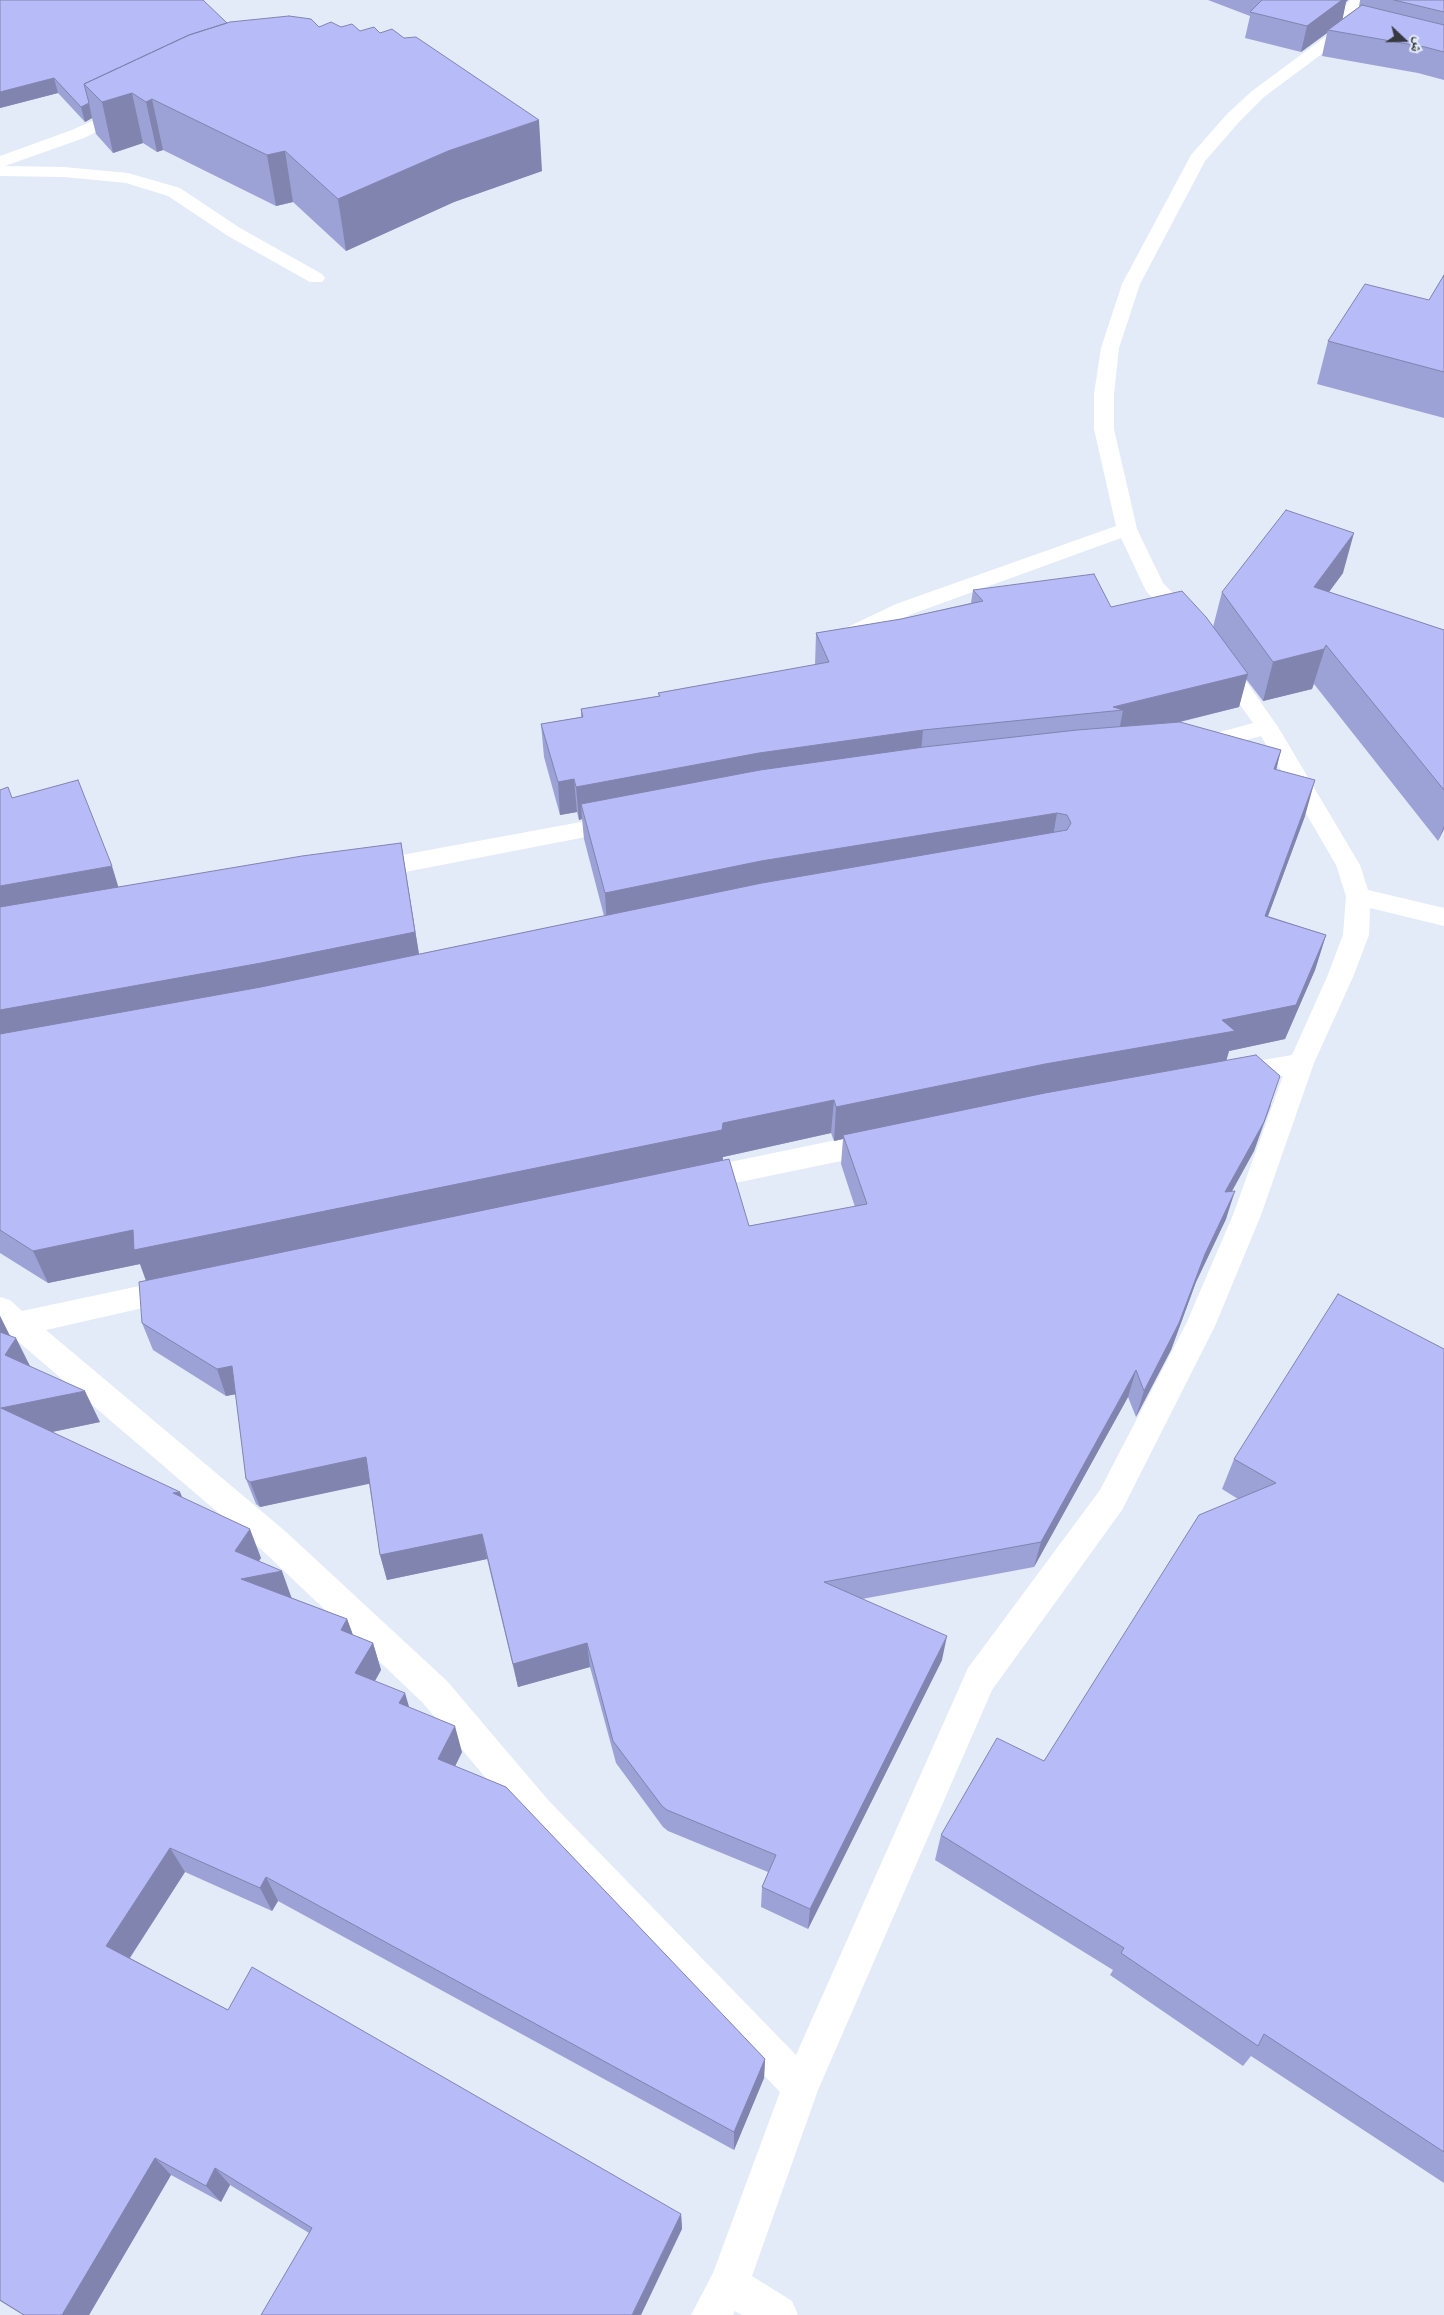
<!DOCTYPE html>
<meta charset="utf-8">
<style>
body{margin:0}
#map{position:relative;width:1444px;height:2315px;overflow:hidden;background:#e3ebf9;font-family:Helvetica,"Noto Naskh Arabic",sans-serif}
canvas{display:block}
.north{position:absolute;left:1379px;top:15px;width:50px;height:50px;-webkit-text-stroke:4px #e3ebf9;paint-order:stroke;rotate:111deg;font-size:14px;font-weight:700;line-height:20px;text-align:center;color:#36393f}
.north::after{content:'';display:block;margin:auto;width:18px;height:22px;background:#36393f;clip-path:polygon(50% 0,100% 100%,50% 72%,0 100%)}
</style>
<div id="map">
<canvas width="1444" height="2315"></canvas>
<div class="north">ش</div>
</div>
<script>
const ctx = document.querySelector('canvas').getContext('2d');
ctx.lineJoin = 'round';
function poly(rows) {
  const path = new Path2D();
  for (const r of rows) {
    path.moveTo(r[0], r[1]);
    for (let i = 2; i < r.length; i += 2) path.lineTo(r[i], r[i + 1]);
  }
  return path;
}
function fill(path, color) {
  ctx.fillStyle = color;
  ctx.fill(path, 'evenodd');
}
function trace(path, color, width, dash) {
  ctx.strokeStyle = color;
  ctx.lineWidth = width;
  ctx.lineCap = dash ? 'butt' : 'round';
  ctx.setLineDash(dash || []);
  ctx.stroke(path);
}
const minor = poly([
 [1350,0,1366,0,1355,14,1360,24,1358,27,1264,97,1239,122,1205,161,1140,284,1119,348,1114,394,1114,429,1137,529,1163,583,1195,616,1198,621,1195,626,1187,628,1179,626,1146,591,1121,538,912,614,851,643,843,645,835,643,832,638,835,633,896,604,1116,526,1094,429,1094,394,1101,348,1122,284,1191,155,1227,114,1252,91,1344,23,1339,14,1350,0],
 [128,105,134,107,136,110,134,113,84,138,5,166,64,167,128,173,180,188,240,228,322,274,325,278,322,282,310,282,228,236,168,196,126,183,64,177,0,176,0,156,72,130,128,105],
 [1221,655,1229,657,1278,727,1360,865,1368,890,1444,908,1444,926,1370,908,1369,935,1353,977,1314,1063,1261,1215,1215,1326,1122,1510,992,1690,818,2090,752,2276,792,2301,798,2315,742,2315,735,2311,733,2315,691,2315,713,2273,780,2092,525,1825,423,1703,263,1551,0,1326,0,1297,10,1300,22,1311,177,1278,187,1282,191,1290,187,1298,46,1330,285,1531,447,1681,549,1801,796,2055,968,1668,1100,1490,1186,1324,1233,1215,1283,1076,1234,1085,1225,1082,1221,1075,1225,1068,1234,1065,1292,1055,1327,977,1343,935,1346,896,1336,865,1261,736,1196,754,1188,751,1184,746,1188,741,1253,723,1210,662,1213,657,1221,655],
 [619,815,627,817,631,823,627,829,369,879,360,876,357,870,360,864,369,861,619,815],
 [880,1131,890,1134,894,1142,890,1150,880,1153,696,1191,686,1188,682,1180,686,1172,696,1169,880,1131]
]);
const wall = poly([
 [0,0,227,23,319,27,542,171,454,202,346,251,293,202,276,206,163,150,157,152,143,143,113,153,96,134,92,118,85,122,58,93,0,108],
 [1208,0,1348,0,1346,2,1342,19,1359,7,1360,0,1444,0,1444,80,1418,73,1322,56,1327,33,1301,52,1245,38,1250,16],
 [1444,275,1444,418,1317,384,1328,341,1429,300],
 [1343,573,1329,592,1444,630,1444,829,1438,841,1314,684,1312,689,1263,701,1246,679,1239,707,1176,723,1281,750,1276,770,1305,816,1268,916,1326,935,1315,970,1285,1039,1229,1051,1226,1061,1271,1105,1254,1151,1232,1191,1226,1219,1196,1282,1171,1350,1136,1417,1128,1397,1034,1567,862,1599,942,1660,808,1929,761,1907,762,1887,768,1872,668,1831,663,1827,616,1763,590,1667,518,1687,487,1559,387,1580,380,1555,369,1483,260,1507,256,1504,246,1479,236,1394,226,1396,153,1350,142,1323,146,1281,140,1264,48,1283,0,1253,0,790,12,798,118,887,401,843,419,954,604,916,584,839,582,819,579,820,577,812,560,815,544,757,541,724,581,717,581,709,659,696,658,693,815,665,816,633,901,619,971,603,973,590,1111,607,1213,627,1222,592],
 [831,1133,834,1141,843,1139,841,1164,855,1207,749,1226,723,1160,723,1157],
 [0,1316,10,1336,30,1366,100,1422,52,1432,183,1498,261,1558,259,1561,292,1598,347,1619,353,1635,373,1643,381,1670,375,1681,409,1707,462,1752,455,1766,765,2059,764,2078,734,2150,278,1901,272,1911,185,1872,130,1958,228,2010,681,2214,682,2229,309,2233,230,2185,221,2202,171,2175,89,2315,23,2315,0,2301],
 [1444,1349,1444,2183,1251,2056,1243,2066,1110,1975,1113,1970,935,1860,941,1835,1044,1761,1238,1499,1222,1489,1234,1459]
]);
const shadedWall = poly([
 [1340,0,1348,0,1346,2,1342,22,1328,30,1327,33,1301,52,1307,26],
 [54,78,58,93,0,108,0,92],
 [132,93,143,143,113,153,102,102],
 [152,99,163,150,157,152,146,102],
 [89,103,92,118,85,122,81,107],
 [539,120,542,171,454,202,346,251,338,199,448,151],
 [285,151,293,202,276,206,267,155],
 [1354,533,1343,573,1303,627,1314,587],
 [1326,645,1312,689,1263,701,1273,662],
 [1248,674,1239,707,1118,737,1123,710,1113,707],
 [923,730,920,763,581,804,582,819,579,820,576,787,759,753],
 [1281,750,1272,786,1274,769],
 [574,779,577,812,560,815,558,782],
 [1315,780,1305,816,1255,951,1265,916],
 [1057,813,1051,848,607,928,605,893,761,861],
 [1444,826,1444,829,1438,841],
 [401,843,421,967,0,1047,0,1010],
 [112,866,123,902,0,923,0,886],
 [1326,935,1315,970,1285,1039,1229,1051,1225,1065,843,1135,843,1139,834,1141,836,1107,1045,1064,1222,1020],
 [1280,1076,1254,1151,1216,1220,1225,1192],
 [834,1100,831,1133,723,1157,722,1164,147,1283,140,1264,48,1283,33,1251,133,1230,723,1123],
 [1235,1191,1226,1219,1196,1282,1171,1350,1136,1417,1144,1391,1205,1254],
 [0,1316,11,1338,0,1356],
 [16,1338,32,1370,5,1355],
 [232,1366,242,1393,226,1396,217,1369],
 [1136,1370,1128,1397,1034,1567,1041,1542],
 [85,1391,100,1422,18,1439,1,1408],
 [366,1457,373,1483,260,1507,250,1482],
 [180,1492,193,1522,173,1493],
 [250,1529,261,1558,248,1577,282,1571,292,1599,241,1579,235,1551],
 [482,1534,487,1559,387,1580,380,1555],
 [347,1619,357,1646,341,1630],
 [947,1636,942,1660,808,1929,810,1909],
 [373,1643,381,1670,364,1700,355,1673],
 [587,1643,590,1667,518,1687,513,1664],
 [405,1693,413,1720,399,1703],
 [455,1726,462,1752,446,1785,438,1759],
 [170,1848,185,1872,123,1968,106,1946],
 [266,1877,278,1901,272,1911,260,1888],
 [765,2059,764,2078,734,2150,734,2132],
 [155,2158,171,2175,89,2315,62,2315],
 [215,2168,230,2185,221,2202,206,2186],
 [681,2214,682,2229,641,2315,632,2315]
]);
const building = poly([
 [0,0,203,0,227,23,189,35,84,84,89,103,81,107,54,78,0,92,0,0],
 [1262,0,1342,0,1307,26,1250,12,1262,0],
 [1394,0,1444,0,1444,12,1394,0],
 [1362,5,1444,25,1444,52,1425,47,1328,30,1362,5],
 [289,16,311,19,319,27,331,22,341,27,352,24,360,31,374,27,380,33,392,29,404,38,416,37,539,120,448,151,338,199,285,151,267,155,152,99,146,102,132,93,102,102,84,84,189,35,230,22,289,16],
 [1444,275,1444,372,1328,341,1365,284,1429,300,1444,275],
 [1286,510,1354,533,1314,587,1444,630,1444,790,1326,645,1324,649,1273,662,1222,592,1286,510],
 [1094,574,1111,607,1182,591,1206,617,1248,674,1113,707,1123,710,923,730,759,753,576,787,574,779,558,782,541,724,583,717,581,709,660,696,658,693,829,662,816,633,901,619,983,601,973,590,1094,574],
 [1180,722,1281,750,1274,769,1315,780,1265,916,1326,935,1296,1005,1222,1020,1235,1031,1045,1064,836,1107,834,1100,723,1123,722,1130,134,1250,133,1230,33,1251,0,1230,0,1034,261,987,762,883,1067,830,1071,823,1067,815,1057,813,761,861,605,893,581,804,760,770,924,747,1077,730,1180,722],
 [78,780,112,866,0,886,0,790,8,787,12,798,78,780],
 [401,843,415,932,261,963,0,1010,0,907,302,856,401,843],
 [1256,1055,1280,1076,1264,1122,1225,1192,1235,1191,1205,1254,1179,1323,1144,1391,1136,1370,1041,1542,824,1582,947,1636,810,1909,762,1887,776,1855,667,1810,662,1806,613,1741,587,1643,513,1664,482,1534,380,1555,366,1457,250,1482,246,1479,232,1366,217,1369,142,1323,139,1282,729,1159,749,1226,867,1204,843,1135,1045,1093,1256,1055],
 [1338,1294,1444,1349,1444,2152,1264,2034,1258,2046,1121,1953,1124,1948,941,1835,997,1738,1044,1761,1199,1515,1276,1483,1234,1459,1338,1294],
 [0,1332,16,1338,5,1355,85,1391,1,1408,180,1492,173,1493,250,1529,235,1551,282,1571,241,1579,347,1619,341,1630,373,1643,355,1673,405,1693,399,1703,455,1726,438,1759,506,1787,765,2059,734,2132,266,1877,260,1888,170,1848,106,1946,228,2010,252,1967,681,2214,632,2315,261,2315,312,2228,215,2168,206,2186,155,2158,62,2315,24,2315,0,2300,0,1332]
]);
fill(minor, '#fff');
fill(wall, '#9da2d6');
fill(shadedWall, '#8084ae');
fill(building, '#b7bcf9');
trace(building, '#8084ae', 1);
</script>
